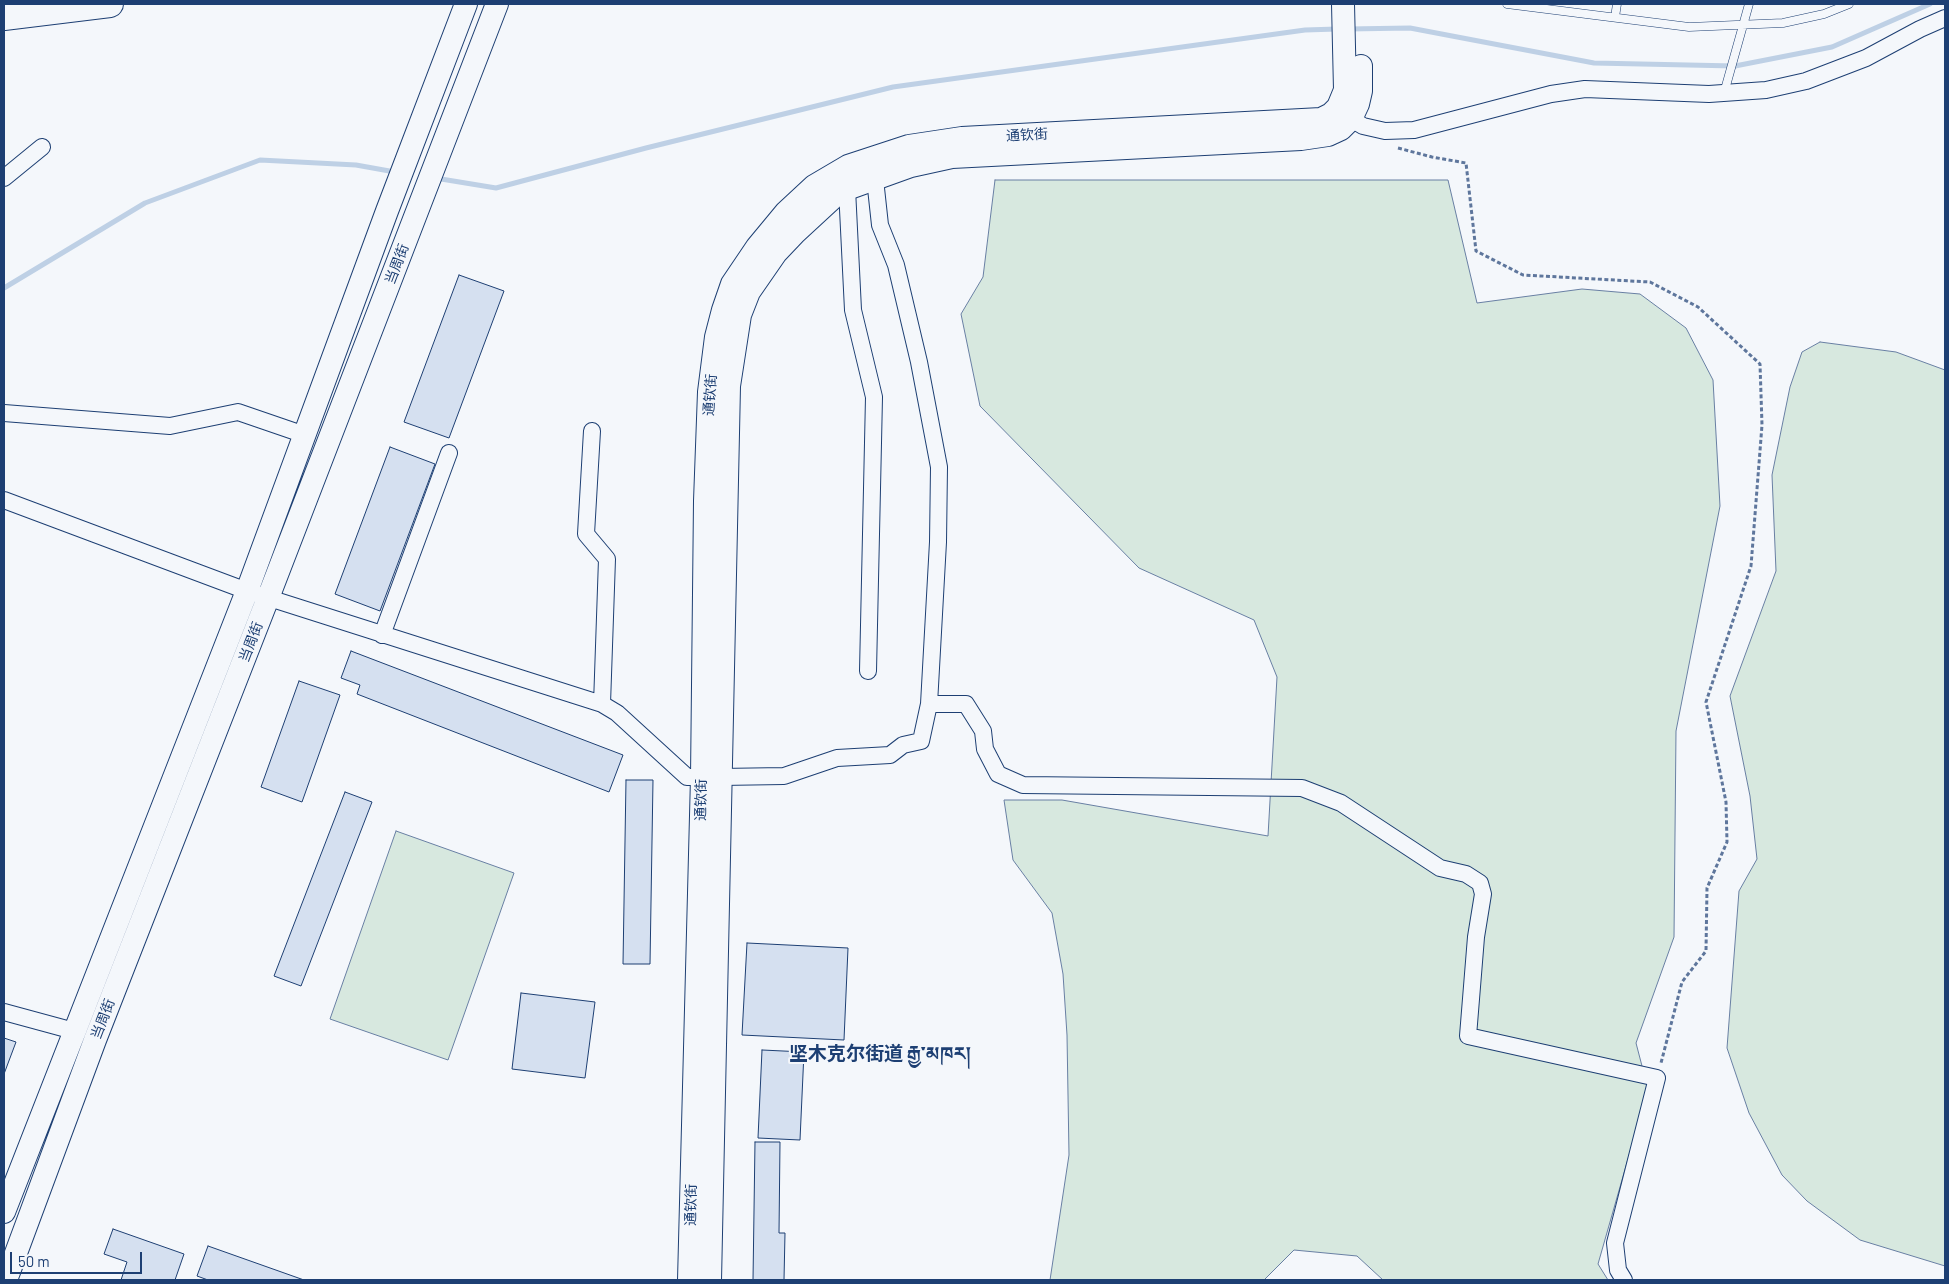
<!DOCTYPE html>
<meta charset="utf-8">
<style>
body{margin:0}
#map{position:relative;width:1949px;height:1284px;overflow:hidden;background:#f4f7fb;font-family:Barlow,sans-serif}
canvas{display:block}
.frame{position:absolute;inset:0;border:5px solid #1d3f73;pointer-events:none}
.scale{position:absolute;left:10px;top:1252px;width:132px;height:22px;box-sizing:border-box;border:2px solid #1d3f73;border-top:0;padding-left:6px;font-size:15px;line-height:18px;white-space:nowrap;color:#1d3f73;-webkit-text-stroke:4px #f4f7fb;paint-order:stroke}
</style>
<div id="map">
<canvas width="1949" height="1284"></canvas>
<div class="frame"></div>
<div class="scale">50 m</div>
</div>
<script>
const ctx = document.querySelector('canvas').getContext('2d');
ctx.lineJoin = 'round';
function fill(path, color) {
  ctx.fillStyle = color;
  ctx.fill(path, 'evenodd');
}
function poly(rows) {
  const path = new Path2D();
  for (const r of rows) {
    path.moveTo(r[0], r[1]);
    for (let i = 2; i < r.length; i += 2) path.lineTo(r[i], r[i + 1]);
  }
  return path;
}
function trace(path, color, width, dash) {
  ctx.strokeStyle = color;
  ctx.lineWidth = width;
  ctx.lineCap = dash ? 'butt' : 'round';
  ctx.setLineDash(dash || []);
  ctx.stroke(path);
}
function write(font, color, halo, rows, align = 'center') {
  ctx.font = font + ' Barlow,"Noto Sans SC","Noto Serif Tibetan",sans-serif';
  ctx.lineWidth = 4;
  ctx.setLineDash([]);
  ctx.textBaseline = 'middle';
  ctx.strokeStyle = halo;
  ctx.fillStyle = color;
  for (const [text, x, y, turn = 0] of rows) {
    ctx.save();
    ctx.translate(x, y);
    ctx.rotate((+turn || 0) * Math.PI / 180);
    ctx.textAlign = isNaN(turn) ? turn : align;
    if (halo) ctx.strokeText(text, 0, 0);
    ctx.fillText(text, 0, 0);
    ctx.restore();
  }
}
const green = poly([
 [995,180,1448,180,1477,303,1582,289,1640,294,1686,328,1713,380,1720,506,1676,731,1674,937,1636,1043,1648,1089,1598,1264,1608,1280,1383,1280,1357,1256,1294,1250,1264,1280,1050,1280,1069,1155,1067,1035,1063,974,1052,913,1013,860,1004,800,1062,800,1268,836,1277,677,1254,620,1139,568,980,406,961,314,983,277,995,180],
 [1820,342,1896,352,1945,370,1945,1266,1860,1240,1807,1201,1782,1175,1749,1113,1727,1048,1739,891,1757,859,1750,796,1730,696,1776,571,1772,475,1790,387,1802,352,1820,342],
 [396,831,514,873,448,1060,330,1019,396,831]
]);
const stream = poly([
 [1348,29,1410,28,1594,63,1735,66,1832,47,1930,4],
 [435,178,496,188,646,148,893,87,1305,30,1337,29],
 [4,288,145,203,260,160,356,165,395,172]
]);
const building = poly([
 [459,275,504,291,449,438,404,422,459,275],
 [390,447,435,464,380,611,335,594,390,447],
 [351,651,623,755,609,792,357,694,360,685,341,678,351,651],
 [299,681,340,695,302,802,261,787,299,681],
 [626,780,653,780,650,964,623,964,626,780],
 [345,792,372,802,301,986,274,976,345,792],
 [747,943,848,948,844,1040,742,1035,747,943],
 [521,993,595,1002,585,1078,512,1069,521,993],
 [4,1038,16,1042,4,1074,4,1038],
 [762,1050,804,1052,800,1140,758,1138,762,1050],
 [755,1142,780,1142,779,1233,785,1233,784,1280,753,1280,755,1142],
 [113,1229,184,1254,175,1280,121,1280,127,1262,104,1254,113,1229],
 [208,1246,304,1280,208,1280,197,1276,208,1246]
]);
const path = poly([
 [1398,148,1432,157,1466,163,1476,251,1523,275,1650,282,1698,307,1760,364,1762,425,1751,566,1706,702,1726,802,1727,842,1707,888,1706,951,1682,982,1661,1063]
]);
const service = poly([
 [1507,4,1689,27,1783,23,1824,14,1849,4],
 [1615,17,1617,4],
 [1724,93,1749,4]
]);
const minor = poly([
 [1351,119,1363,126,1385,131,1414,130,1551,94,1585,89,1709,94,1766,90,1806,81,1866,58,1920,29,1945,18],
 [4,178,42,147],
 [847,189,853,310,874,397,868,671],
 [4,413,170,426,238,412,305,435],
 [592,431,586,534,607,559,602,704],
 [4,500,247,591,602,704,617,713,687,777,702,777],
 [382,635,449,453],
 [929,704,966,704,983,731,985,749,998,774,1023,785,1302,788,1341,803,1440,868,1466,874,1480,883,1483,894,1476,937,1468,1036,1657,1078,1615,1243,1618,1270,1624,1280],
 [720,777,784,776,837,758,890,755,903,745,921,741,929,704,938,542,939,467,919,362,896,265,880,225,875,179],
 [4,1012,74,1031]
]);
const secondary = poly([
 [4,1212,247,591,387,211,466,4],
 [6,1280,95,1040,268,598,497,4],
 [689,1280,702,777,705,501,709,392,716,337,723,310,732,284,757,247,786,212,814,186,848,166,909,146,962,138,1321,119,1331,114,1338,107,1345,90,1343,4],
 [710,1280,729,386,740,315,749,292,776,253,795,233,834,197,847,189,911,166,952,157,1301,139,1328,135,1341,129,1351,119,1358,104,1361,91,1361,66]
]);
const trunk = poly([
 [4,17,110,4]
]);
const streetNames = [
 ["通钦街",1027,135,-3],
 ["当周街",397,264,-69],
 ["通钦街",710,395,-86],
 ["当周街",251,642,-69],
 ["通钦街",701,800,-89],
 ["当周街",103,1019,-69],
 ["通钦街",691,1205,-89]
];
const districtNames = [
 ["坚木克尔街道 རྒྱ་མཁར།",880,1054]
];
fill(green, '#d7e8df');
trace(green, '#687fa3', 1);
trace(stream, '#bed0e5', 5);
fill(building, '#d5e0f0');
trace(building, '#1d3f73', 1);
trace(service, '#1d3f73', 9);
trace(minor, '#1d3f73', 18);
trace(secondary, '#1d3f73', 24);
trace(trunk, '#1d3f73', 28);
trace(path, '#5e769c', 3, [4, 2.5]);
trace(service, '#f4f7fb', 8);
trace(minor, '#f4f7fb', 16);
trace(secondary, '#f4f7fb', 22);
trace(trunk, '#f4f7fb', 26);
write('14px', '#1d3f73', '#f4f7fb', streetNames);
write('bold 19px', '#1d3f73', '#f4f7fb', districtNames);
</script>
